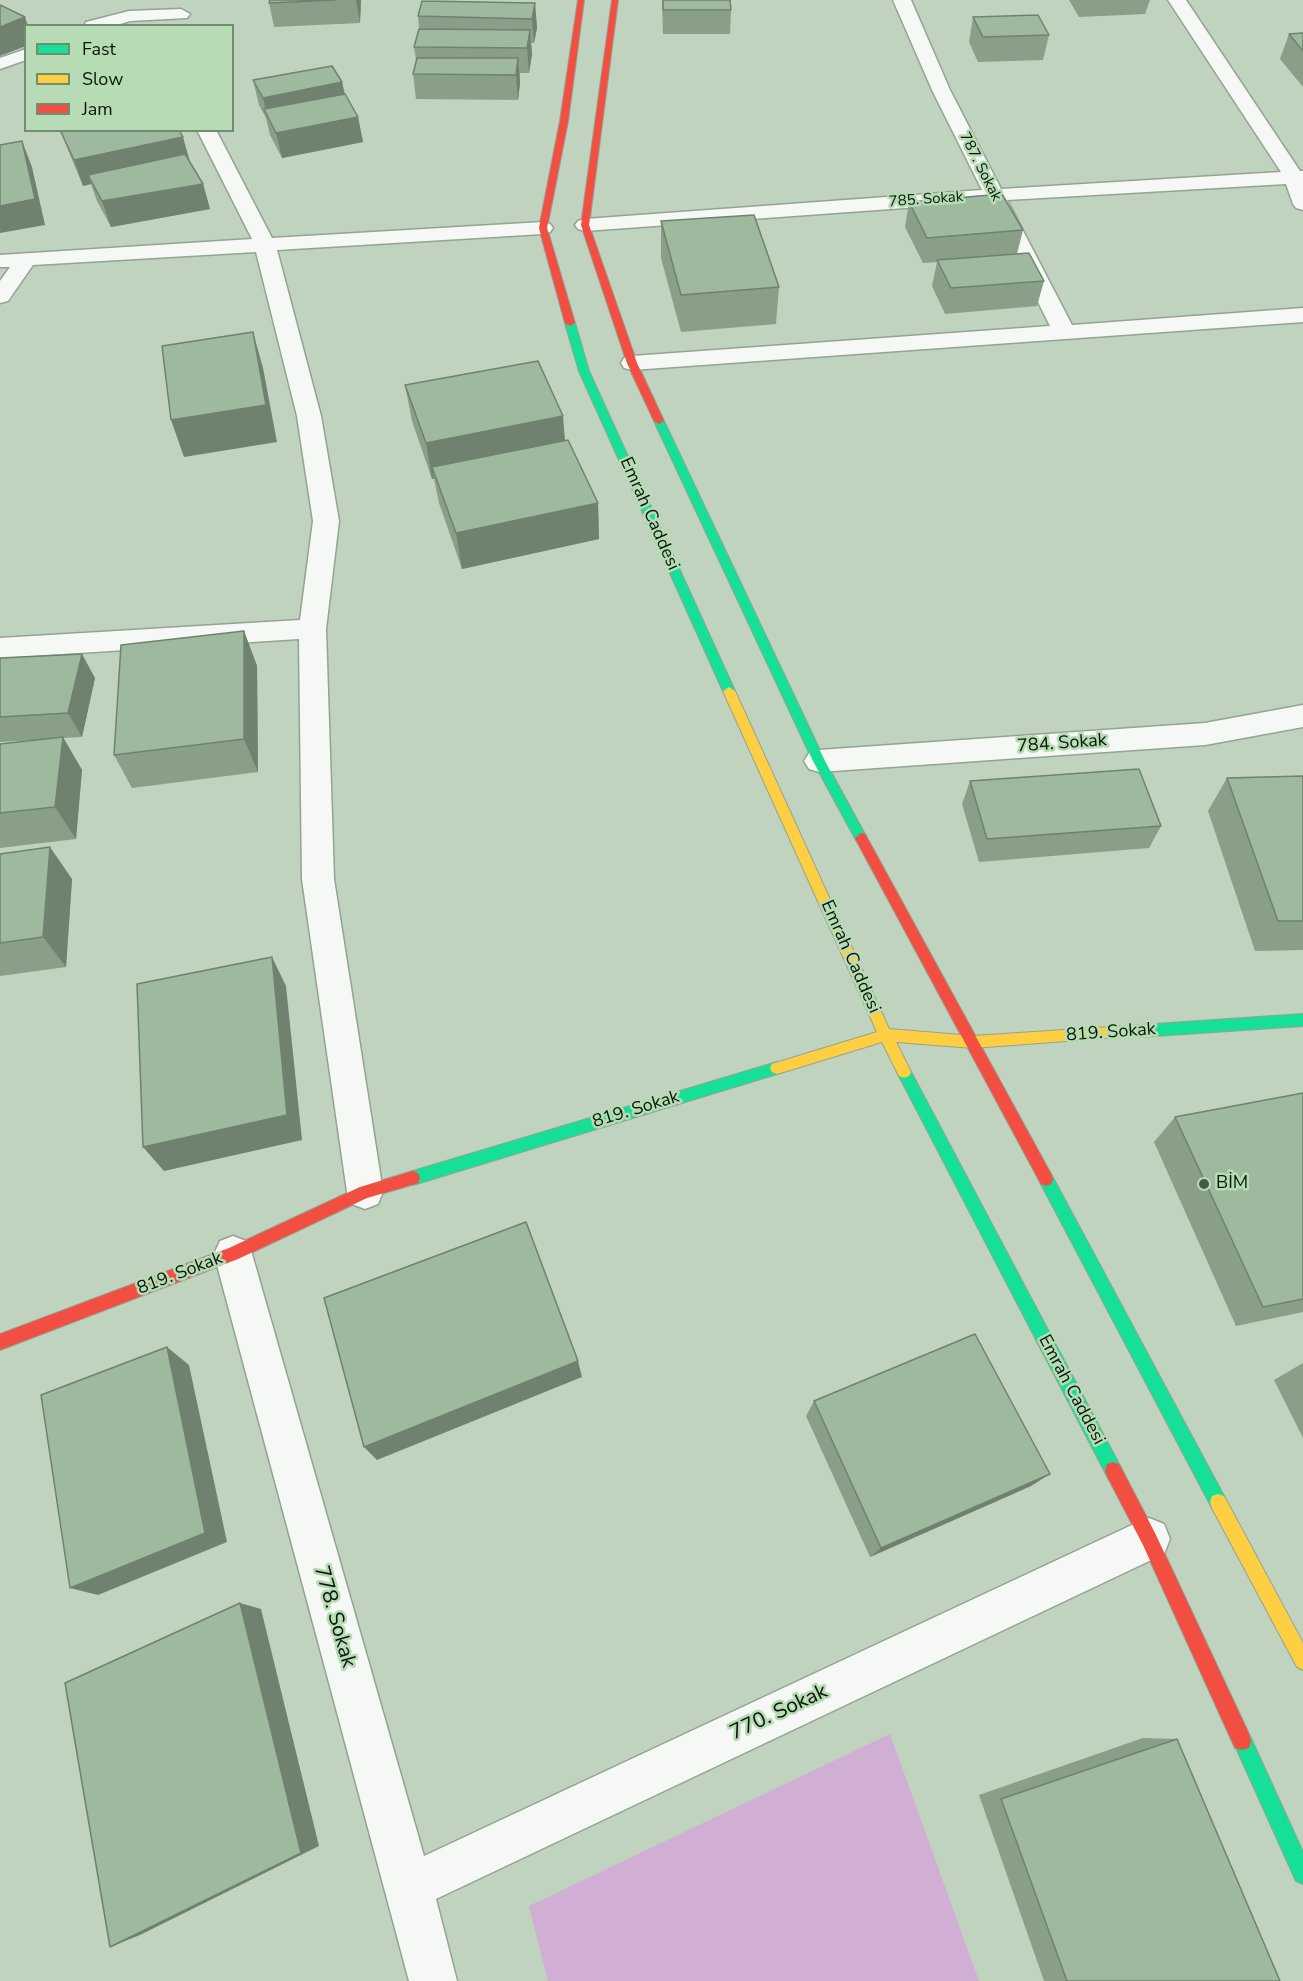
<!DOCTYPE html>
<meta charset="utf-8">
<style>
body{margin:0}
#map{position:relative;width:1303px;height:1981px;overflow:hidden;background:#bfd3be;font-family:"Nunito Sans",sans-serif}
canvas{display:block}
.legend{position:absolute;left:24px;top:24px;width:210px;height:108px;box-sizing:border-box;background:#b7dcb5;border:2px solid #718d70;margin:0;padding:8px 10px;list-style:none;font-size:18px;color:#081608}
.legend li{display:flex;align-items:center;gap:12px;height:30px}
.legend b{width:30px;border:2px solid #718d70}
</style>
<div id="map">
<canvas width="1303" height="1981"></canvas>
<ul class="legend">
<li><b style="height:8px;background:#16e098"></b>Fast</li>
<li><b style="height:8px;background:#ffcf43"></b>Slow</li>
<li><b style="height:8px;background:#f24e42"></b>Jam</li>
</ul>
</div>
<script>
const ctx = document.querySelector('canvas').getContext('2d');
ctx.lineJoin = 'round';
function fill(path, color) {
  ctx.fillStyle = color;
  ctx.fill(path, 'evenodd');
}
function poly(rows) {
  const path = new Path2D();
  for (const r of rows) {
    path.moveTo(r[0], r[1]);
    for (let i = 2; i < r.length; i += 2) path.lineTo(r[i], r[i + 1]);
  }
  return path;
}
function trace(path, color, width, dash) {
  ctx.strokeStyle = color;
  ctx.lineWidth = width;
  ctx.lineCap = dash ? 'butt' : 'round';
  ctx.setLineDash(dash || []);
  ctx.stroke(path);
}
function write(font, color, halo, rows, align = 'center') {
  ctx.font = font + ' "Nunito Sans",sans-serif';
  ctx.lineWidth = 5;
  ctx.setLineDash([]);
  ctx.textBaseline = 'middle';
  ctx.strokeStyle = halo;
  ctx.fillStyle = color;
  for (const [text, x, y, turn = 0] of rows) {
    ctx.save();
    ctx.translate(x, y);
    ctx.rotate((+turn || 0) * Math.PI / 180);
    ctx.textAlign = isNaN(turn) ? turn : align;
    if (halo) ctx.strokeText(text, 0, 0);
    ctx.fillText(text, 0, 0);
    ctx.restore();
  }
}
const green = poly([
 [890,1734,979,1981,548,1981,529,1906]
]);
const street = poly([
 [893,0,911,0,950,90,1001,189,1281,172,1168,0,1186,0,1300,171,1303,171,1303,210,1296,208,1293,204,1286,184,1007,200,1072,325,1303,308,1303,322,632,370,624,368,621,363,624,358,632,356,1050,326,988,202,585,231,578,229,575,225,578,221,585,219,982,190,932,90,893,0],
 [181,9,190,14,187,18,130,21,114,26,84,26,86,22,129,11,181,9],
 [26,49,26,60,0,69,0,58,26,49],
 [197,130,216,130,272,238,543,222,550,224,553,228,550,232,543,234,277,250,321,416,339,521,326,629,334,879,383,1192,378,1204,365,1209,352,1204,347,1192,302,879,299,639,0,658,0,638,300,620,313,521,297,416,256,252,33,265,8,301,0,303,0,281,10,267,0,267,0,255,252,239,197,130],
 [1303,705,1303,727,1205,745,819,772,809,769,804,761,809,753,819,750,1205,723,1303,705],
 [233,1236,246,1241,252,1254,424,1856,1134,1524,1149,1518,1164,1524,1170,1539,1164,1554,436,1899,457,1981,409,1981,214,1254,220,1241,233,1236]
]);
const fast = poly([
 [570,320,575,323,589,371,735,691,733,694,729,695,723,691,579,371,565,323,570,320],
 [659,418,664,421,825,761,867,838,865,842,857,842,813,761,654,421,659,418],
 [1303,1014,1303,1026,1140,1037,1135,1035,1133,1031,1135,1027,1140,1025,1303,1014],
 [777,1062,782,1064,784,1068,782,1072,777,1074,413,1185,408,1183,406,1178,408,1173,413,1171,777,1062],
 [904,1066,909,1068,1119,1464,1121,1470,1119,1476,1113,1478,1107,1476,899,1076,897,1072,899,1068,904,1066],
 [1046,1172,1051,1174,1224,1496,1226,1502,1224,1508,1218,1510,1212,1508,1041,1184,1039,1179,1041,1174,1046,1172],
 [1242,1732,1249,1734,1303,1852,1303,1884,1296,1881,1233,1741,1235,1734,1242,1732]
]);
const slow = poly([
 [729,687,735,691,889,1029,973,1036,1140,1025,1145,1027,1147,1031,1145,1035,973,1048,896,1042,911,1072,909,1076,904,1078,899,1076,882,1042,777,1074,772,1072,770,1068,772,1064,877,1032,723,691,729,687],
 [1218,1494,1224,1496,1303,1643,1303,1670,1297,1667,1212,1508,1210,1502,1212,1496,1218,1494]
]);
const jam = poly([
 [578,0,584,0,568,121,547,228,575,323,570,326,565,323,539,228,560,121,578,0],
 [612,0,618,0,589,225,637,363,664,421,659,424,654,421,627,363,581,225,612,0],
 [861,833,865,834,1051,1174,1053,1179,1051,1184,1046,1186,1041,1184,855,838,861,833],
 [413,1171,418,1173,420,1178,418,1183,367,1198,238,1259,0,1350,0,1334,229,1248,360,1187,413,1171],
 [1113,1462,1119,1464,1155,1533,1249,1734,1251,1741,1249,1748,1242,1750,1235,1748,1143,1545,1107,1476,1105,1470,1107,1464,1113,1462]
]);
const wall = poly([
 [270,0,361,0,360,23,274,27,269,3],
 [662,0,730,0,731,10,730,34,663,34],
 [1069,0,1150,0,1145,14,1079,17],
 [535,3,537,28,534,43,531,43,532,54,529,73,520,73,520,83,518,100,416,99,413,74,416,60,414,47,419,29,418,16],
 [973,17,1049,35,1043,60,978,62,969,42],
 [1303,33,1303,87,1280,59,1289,34],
 [253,80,342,82,345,94,358,117,363,142,282,158,270,135,266,118,259,105],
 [61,132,190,162,203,184,210,209,111,227,97,201,91,184,83,186,71,157],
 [909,202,1023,230,1017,254,1044,281,1037,306,945,314,932,286,937,262,923,263,905,227],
 [661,221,779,287,776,324,681,332,661,258],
 [405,385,565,441,598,503,599,539,462,569,439,503,434,479,432,479,412,421],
 [244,631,257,666,258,772,132,788,114,755],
 [0,658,95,678,82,737,63,738,82,770,76,839,0,848,0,744,35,740,0,742],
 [1303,776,1303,950,1255,951,1208,811,1227,778],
 [970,781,1161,826,1149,848,979,862,962,804],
 [0,854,72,879,66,967,0,976],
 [1303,1093,1303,1312,1236,1326,1154,1142,1175,1117],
 [1303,1363,1303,1438,1274,1380],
 [814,1401,1031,1486,870,1557,806,1416],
 [1143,1738,1177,1739,1280,1981,1044,1981,979,1795]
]);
const shadedWall = poly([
 [356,0,361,0,360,23],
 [535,3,537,28,534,43,532,19],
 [25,17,28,26,26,26,26,46,0,56,0,27],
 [530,30,532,54,529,73,527,48],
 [518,58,520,83,518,100,516,75],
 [342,82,347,107,267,115,263,98],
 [358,117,363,142,282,158,276,133],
 [183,137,190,162,88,175,91,184,83,186,74,160],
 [22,141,32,167,45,225,0,233,0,206],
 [203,184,210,209,111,227,102,201],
 [253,332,263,368,277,442,184,457,171,420],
 [563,416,566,453,432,467,434,479,432,479,426,443],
 [598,503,599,539,462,569,456,533],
 [244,631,257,666,258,772,244,739],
 [82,654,95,678,82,737,68,713],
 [63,737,82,770,76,839,55,807],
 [50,847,72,879,66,967,43,937],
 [272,957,286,986,302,1140,164,1171,143,1147],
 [167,1347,189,1365,227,1542,98,1595,70,1588],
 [578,1361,582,1377,377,1460,364,1447],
 [1050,1474,1031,1486,870,1557,881,1548],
 [240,1603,261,1609,319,1846,140,1935,110,1947]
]);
const building = poly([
 [270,0,335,0,269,3,270,0],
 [663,0,730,0,731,10,663,10,663,0],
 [422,1,535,3,532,19,418,16,422,1],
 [0,5,25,17,0,27,0,5],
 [1038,15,1049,35,983,37,973,17,1038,15],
 [419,29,530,30,527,48,414,47,419,29],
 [1303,33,1303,51,1289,34,1303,33],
 [417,58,518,58,516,75,413,74,417,58],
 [332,66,342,82,263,98,253,80,332,66],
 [345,94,358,117,276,133,264,109,345,94],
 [67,130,179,130,183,137,74,160,61,132,67,130],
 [22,141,35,199,0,206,0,145,22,141],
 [185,154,203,184,102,201,88,175,185,154],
 [1002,194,1023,230,927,238,909,202,1002,194],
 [754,215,779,287,681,295,661,221,754,215],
 [1029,253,1044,281,951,288,937,260,1029,253],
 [253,332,266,405,171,420,162,346,253,332],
 [538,361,563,416,426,443,405,385,538,361],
 [568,440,598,503,456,533,432,467,568,440],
 [244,631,244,739,114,755,121,645,244,631],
 [82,654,68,713,0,717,0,658,82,654],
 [63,737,55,807,0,813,0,744,63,737],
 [1139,769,1161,826,987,839,970,781,1139,769],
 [1303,776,1303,921,1278,921,1227,778,1303,776],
 [50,847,43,937,0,943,0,854,50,847],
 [272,957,287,1115,143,1147,137,984,272,957],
 [1303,1093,1303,1299,1263,1307,1175,1117,1303,1093],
 [526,1222,578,1361,364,1447,324,1298,526,1222],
 [975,1334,1050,1474,881,1548,814,1401,975,1334],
 [167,1347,205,1533,70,1588,41,1395,167,1347],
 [240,1603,301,1853,110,1947,65,1683,240,1603],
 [1177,1739,1280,1981,1067,1981,1001,1799,1177,1739]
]);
const markers = [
 [1204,1184,6,"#485848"]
];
const farStreetnames = [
 ["787. Sokak",980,167,63],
 ["785. Sokak",926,200,-4]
];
const streetNames = [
 ["Emrah Caddesi",649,514,66],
 ["784. Sokak",1062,744,-4],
 ["Emrah Caddesi",850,957,66],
 ["819. Sokak",1111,1033,-4],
 ["819. Sokak",636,1110,-17],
 ["819. Sokak",180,1274,-21],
 ["Emrah Caddesi",1071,1390,62]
];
const poiNames = [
 ["BİM",1216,1184]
];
const nearStreetnames = [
 ["778. Sokak",334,1617,74],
 ["770. Sokak",779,1713,-25]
];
fill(green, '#d1aed4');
trace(street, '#94a393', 3);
trace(fast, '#94a393', 2);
trace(slow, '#94a393', 2);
trace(jam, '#94a393', 2);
fill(street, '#f5f8f5');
fill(fast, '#16e098');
fill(slow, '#ffcf43');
fill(jam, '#f24e42');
fill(wall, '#899f88');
fill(shadedWall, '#6f826f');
fill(building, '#9fb99e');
trace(building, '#6f826f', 1.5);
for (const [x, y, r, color] of markers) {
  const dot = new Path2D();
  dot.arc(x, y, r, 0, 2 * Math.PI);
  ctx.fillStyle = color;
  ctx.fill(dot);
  trace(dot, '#b7dcb5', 2);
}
write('15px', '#081608', '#b7dcb5', farStreetnames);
write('18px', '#081608', '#b7dcb5', streetNames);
write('18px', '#081608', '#b7dcb5', poiNames, 'left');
write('21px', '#081608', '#b7dcb5', nearStreetnames);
</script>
